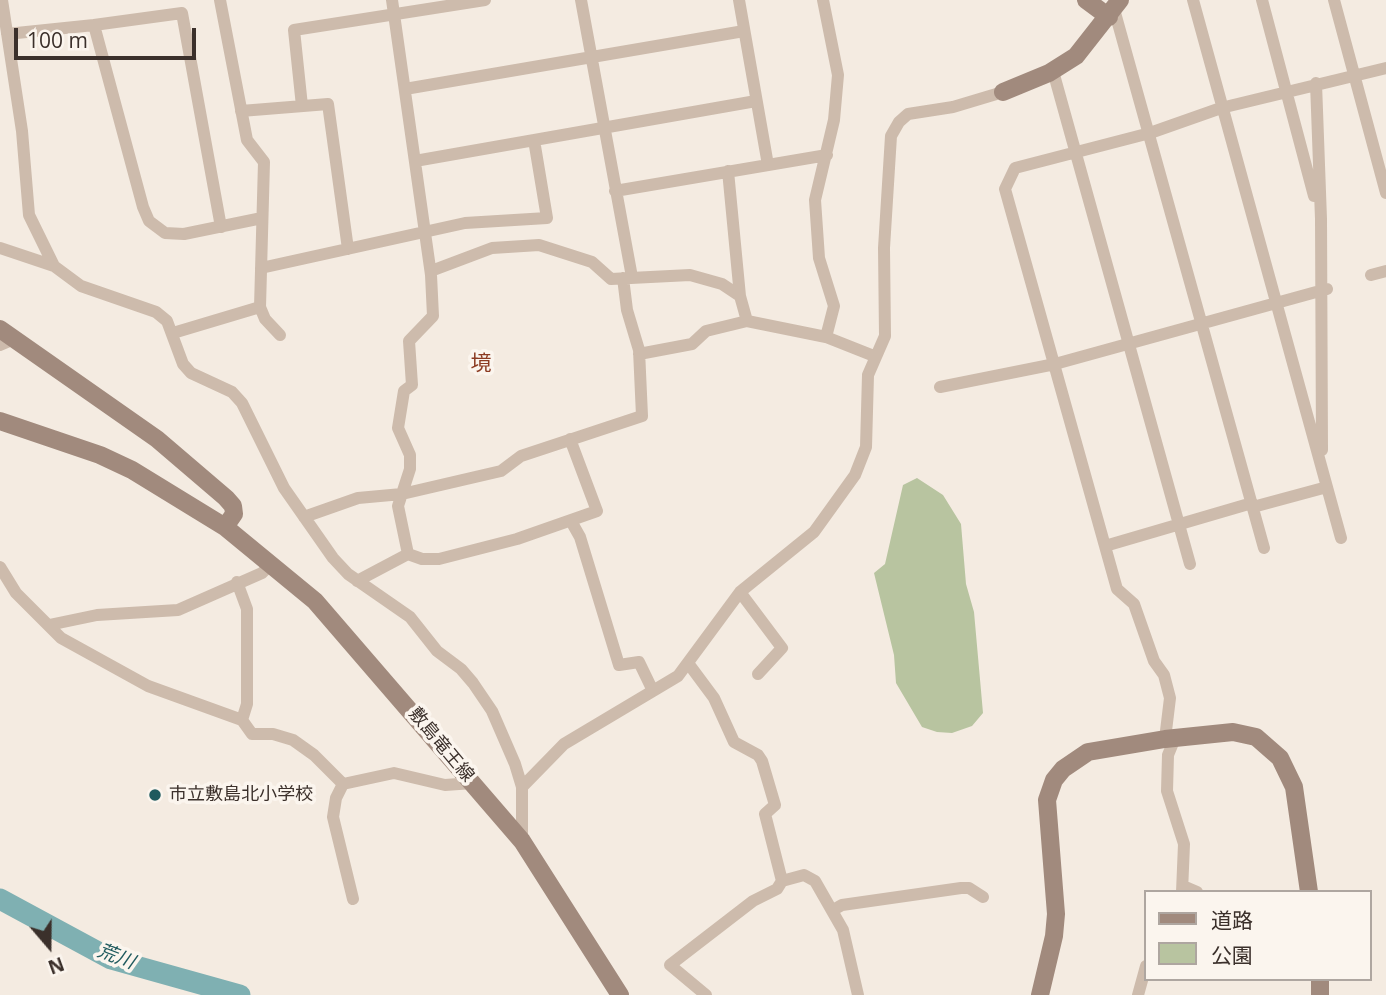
<!DOCTYPE html>
<meta charset="utf-8">
<style>
body{margin:0}
#map{position:relative;width:1386px;height:995px;overflow:hidden;background:#f4ebe1;font-family:"Open Sans","Noto Sans JP",sans-serif}
canvas{display:block}
.legend{position:absolute;left:1144px;top:890px;width:228px;height:91px;box-sizing:border-box;background:#fbf5ee;border:2px solid #aea6a0;margin:0;padding:9px 12px;list-style:none;font-size:21px;color:#3b302b}
.legend li{display:flex;align-items:center;gap:14px;height:35px}
.legend b{width:35px;border:2px solid #aea6a0}
.north{position:absolute;left:14px;top:911px;width:70px;height:70px;-webkit-text-stroke:5px #fbf5ee;paint-order:stroke;rotate:160deg;font-size:19px;font-weight:700;line-height:28px;text-align:center;color:#3b302b}
.north::after{content:'';display:block;margin:auto;width:24px;height:32px;background:#3b302b;clip-path:polygon(50% 0,100% 100%,50% 72%,0 100%)}
.scale{position:absolute;left:14px;top:28px;width:182px;height:32px;box-sizing:border-box;border:4px solid #3b302b;border-top:0;padding-left:9px;font-size:21px;line-height:24px;white-space:nowrap;color:#3b302b;-webkit-text-stroke:5px #fbf5ee;paint-order:stroke}
</style>
<div id="map">
<canvas width="1386" height="995"></canvas>
<ul class="legend">
<li><b style="height:9px;background:#a18a7d"></b>道路</li>
<li><b style="height:19px;background:#b8c4a0"></b>公園</li>
</ul>
<div class="north">N</div>
<div class="scale">100 m</div>
</div>
<script>
const ctx = document.querySelector('canvas').getContext('2d');
ctx.lineJoin = 'round';
function fill(path, color) {
  ctx.fillStyle = color;
  ctx.fill(path, 'evenodd');
}
function poly(rows) {
  const path = new Path2D();
  for (const r of rows) {
    path.moveTo(r[0], r[1]);
    for (let i = 2; i < r.length; i += 2) path.lineTo(r[i], r[i + 1]);
  }
  return path;
}
function trace(path, color, width, dash) {
  ctx.strokeStyle = color;
  ctx.lineWidth = width;
  ctx.lineCap = dash ? 'butt' : 'round';
  ctx.setLineDash(dash || []);
  ctx.stroke(path);
}
function write(font, color, halo, rows, align = 'center') {
  ctx.font = font + ' "Open Sans","Noto Sans JP",sans-serif';
  ctx.lineWidth = 7;
  ctx.setLineDash([]);
  ctx.textBaseline = 'middle';
  ctx.strokeStyle = halo;
  ctx.fillStyle = color;
  for (const [text, x, y, turn = 0] of rows) {
    ctx.save();
    ctx.translate(x, y);
    ctx.rotate((+turn || 0) * Math.PI / 180);
    ctx.textAlign = isNaN(turn) ? turn : align;
    if (halo) ctx.strokeText(text, 0, 0);
    ctx.fillText(text, 0, 0);
    ctx.restore();
  }
}
const green = poly([
 [917,478,943,495,961,524,966,584,974,612,983,713,972,726,952,733,937,732,922,727,896,683,894,655,874,573,885,564,903,485]
]);
const river = poly([
 [0,899,111,959,240,995]
]);
const street = poly([
 [2,0,22,131,29,215,54,266,81,286,156,312,167,321,183,364,191,373,232,392,242,403,284,488,333,558,348,574,410,617,437,651,461,669,473,683,492,711,515,764,522,787,522,841],
 [392,0,431,275,433,316,409,341,412,385,404,391,398,428,410,455,410,469,398,506,408,554],
 [581,0,632,277],
 [739,0,768,165],
 [823,0,838,75,834,120,815,200,819,258,834,306,826,337],
 [1193,0,1341,538],
 [1262,0,1314,196],
 [1334,0,1386,193],
 [1114,9,1264,548],
 [94,25,182,13,221,227],
 [7,34,94,25,143,207,149,221,165,233,184,234,262,218],
 [1053,71,1190,564],
 [1316,83,1321,219,1322,450],
 [405,89,744,31],
 [302,106,294,30,485,0],
 [241,111,328,104,348,249],
 [415,161,756,101],
 [728,171,740,296],
 [615,191,827,155],
 [0,248,54,266],
 [261,268,465,223,547,218,534,140],
 [431,271,492,248,539,245,592,262,611,279,690,275,722,284,740,296,747,321,826,337,874,356],
 [1371,275,1386,271],
 [260,307,265,319,280,335],
 [173,333,260,307,264,162,247,140,220,0],
 [0,345,14,339],
 [639,354,692,344,706,331,747,321],
 [940,387,1055,364,1327,289],
 [1253,507,1327,487],
 [304,517,358,498,402,494,501,471,521,456,642,416,639,350,627,310,623,278],
 [571,521,580,537,619,665,639,662,653,691],
 [1105,546,1252,503],
 [0,567,16,593,61,638,148,686,242,720],
 [357,581,408,554,422,559,439,559,517,539,597,511,570,439],
 [237,582,247,609,247,704,242,720,252,734,273,734,293,740,314,755,343,784,394,773,445,785,473,783],
 [740,592,782,648,758,674],
 [49,625,97,615,178,610,262,573,271,564],
 [688,663,714,698,734,742,758,755,762,761,775,805,765,814,782,881,804,875,815,881,843,930,858,995],
 [1175,738,1168,755,1167,791,1184,844,1182,892],
 [1165,739,1170,698,1164,675,1154,661,1134,604,1117,589,1005,189,1015,168,1150,133,1221,108,1386,68],
 [343,784,336,798,333,817,353,899],
 [522,787,564,744,678,676,740,592,814,532,855,475,866,447,868,375,885,336,884,248,891,136,899,122,908,114,953,107,1003,92],
 [1183,886,1197,892],
 [833,910,842,905,961,888,969,888,983,897],
 [706,995,670,965,753,901,777,889,782,881],
 [1138,995,1146,966]
]);
const secondary = poly([
 [1086,0,1109,17],
 [1003,92,1049,73,1076,56,1120,0],
 [0,329,157,439,226,498,233,506,234,514,225,527,315,601,522,841,620,995],
 [0,421,100,455,132,470,225,527],
 [1040,995,1054,936,1056,914,1047,800,1054,780,1063,769,1088,752,1165,739,1233,732,1256,737,1280,758,1294,787,1309,892],
 [1320,995,1320,979]
]);
const markers = [
 [155,795,7,"#1f5a5e"]
];
const streetNames = [
 ["敷島竜王線",441,745,50]
];
const poiNames = [
 ["市立敷島北小学校",169,795]
];
const waterNames = [
 ["荒川",116,957,21]
];
const quarterNames = [
 ["境",481,364]
];
fill(green, '#b8c4a0');
trace(river, '#7fb0b2', 21);
trace(street, '#cdbbac', 12);
trace(secondary, '#a18a7d', 18);
for (const [x, y, r, color] of markers) {
  const dot = new Path2D();
  dot.arc(x, y, r, 0, 2 * Math.PI);
  ctx.fillStyle = color;
  ctx.fill(dot);
  trace(dot, '#fbf5ee', 2.5);
}
write('18px', '#3b302b', '#fbf5ee', streetNames);
write('18px', '#3b302b', '#fbf5ee', poiNames, 'left');
write('italic 19px', '#1f5a5e', '#fbf5ee', waterNames);
write('21px', '#8c3b22', '#fbf5ee', quarterNames);
</script>
